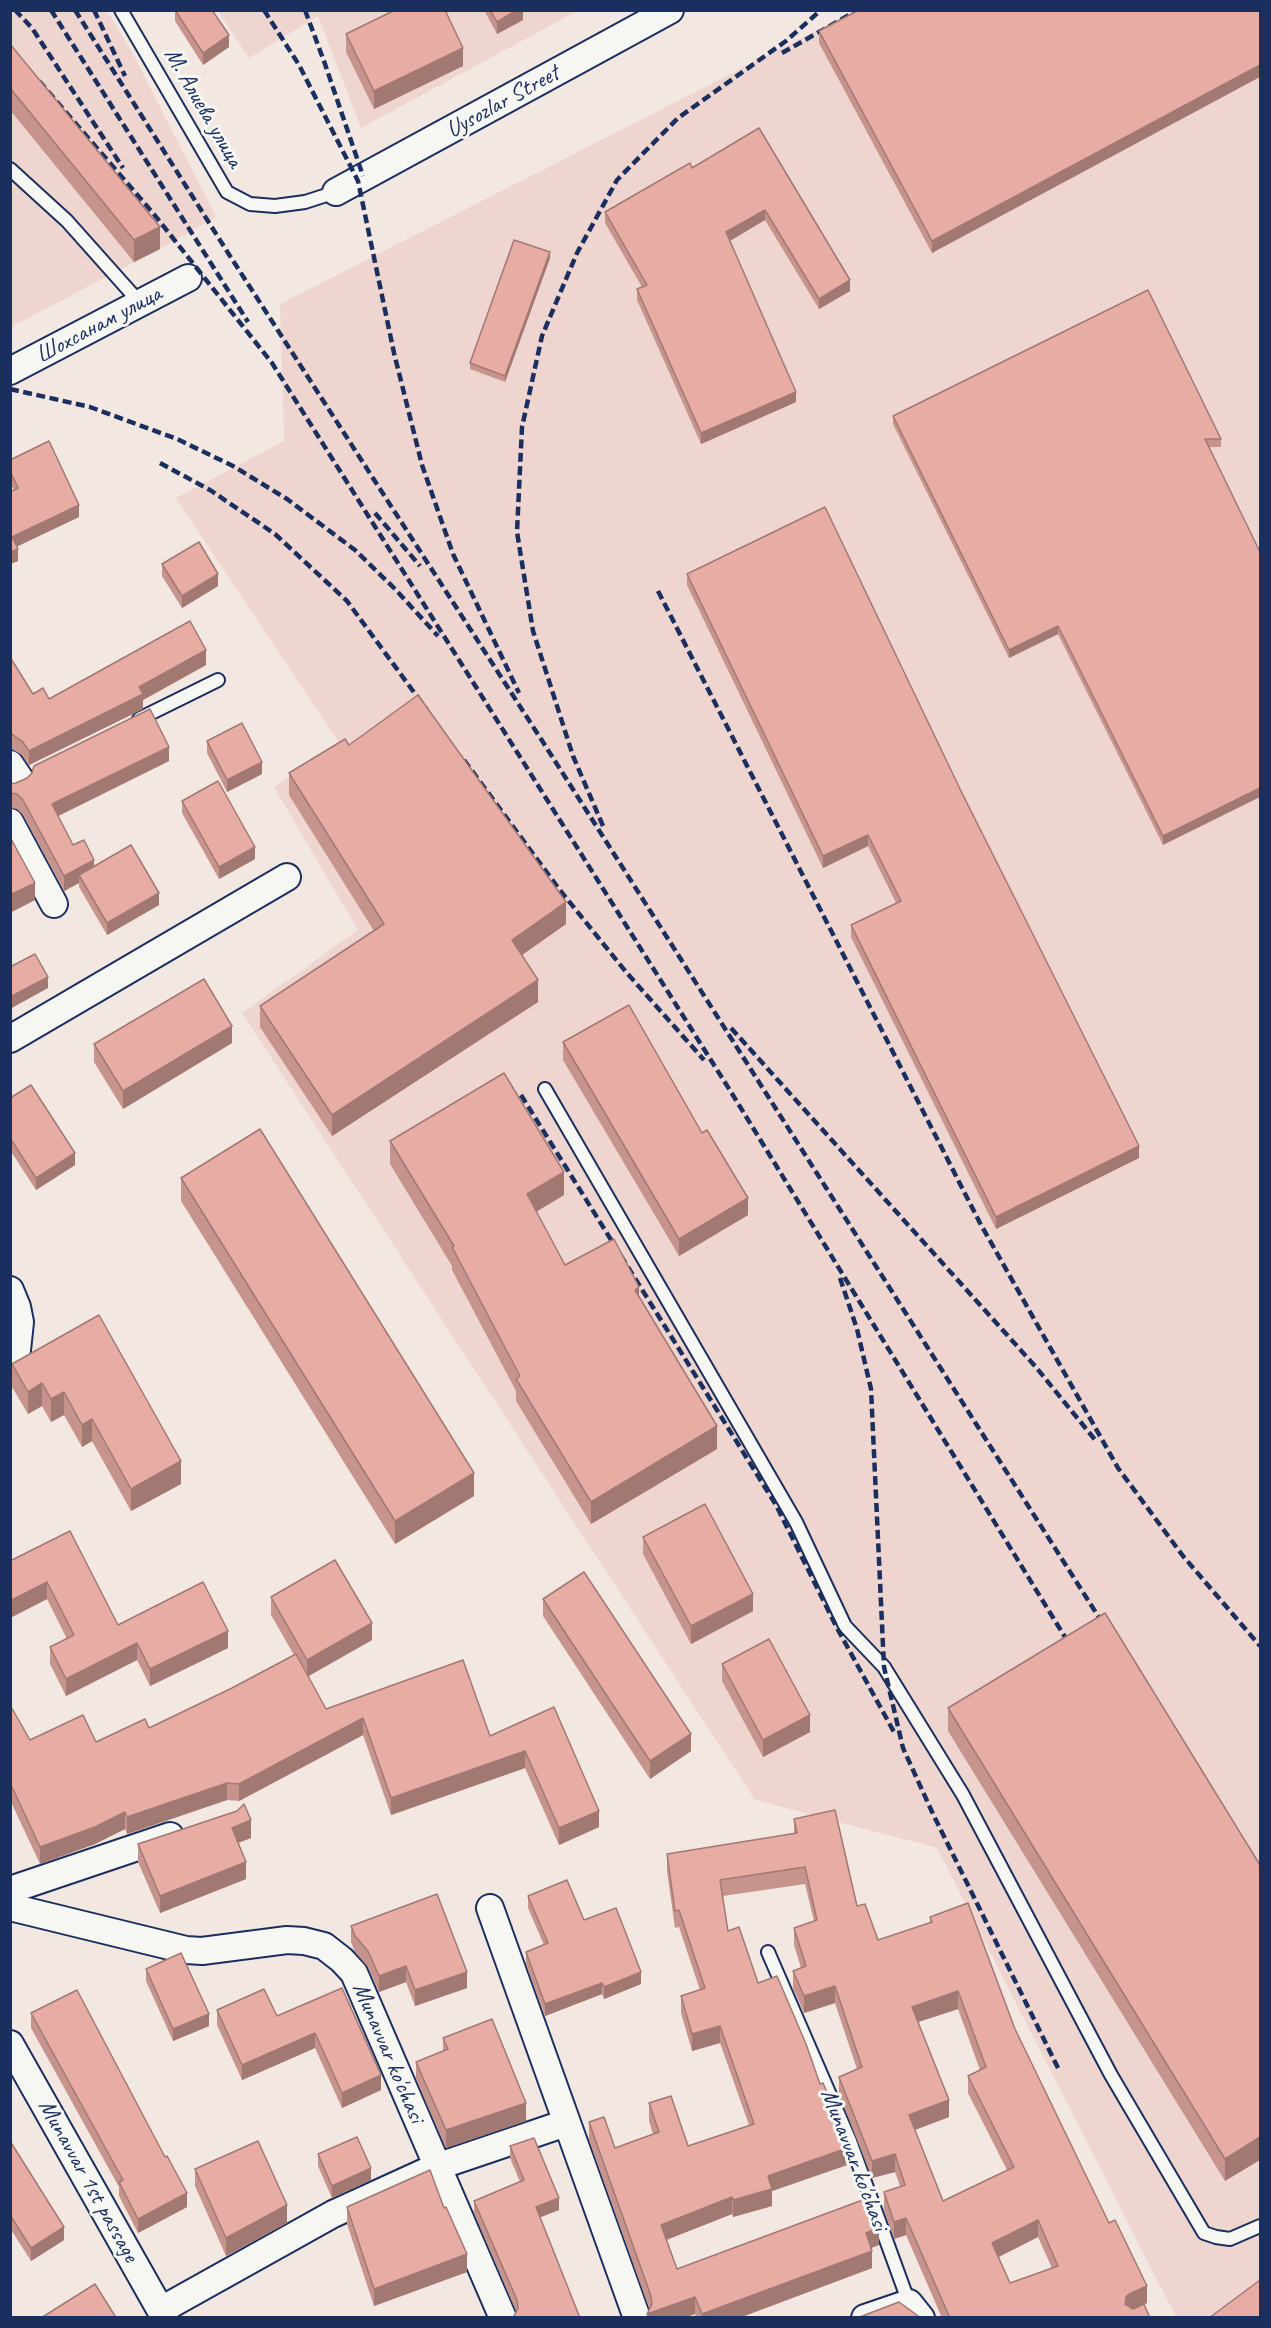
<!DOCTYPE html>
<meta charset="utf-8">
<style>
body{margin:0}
#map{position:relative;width:1271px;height:2328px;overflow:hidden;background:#f3e7e2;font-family:Caveat,sans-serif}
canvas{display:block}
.frame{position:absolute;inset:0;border:12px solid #1b2f5e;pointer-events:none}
</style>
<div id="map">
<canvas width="1271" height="2328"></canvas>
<div class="frame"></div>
</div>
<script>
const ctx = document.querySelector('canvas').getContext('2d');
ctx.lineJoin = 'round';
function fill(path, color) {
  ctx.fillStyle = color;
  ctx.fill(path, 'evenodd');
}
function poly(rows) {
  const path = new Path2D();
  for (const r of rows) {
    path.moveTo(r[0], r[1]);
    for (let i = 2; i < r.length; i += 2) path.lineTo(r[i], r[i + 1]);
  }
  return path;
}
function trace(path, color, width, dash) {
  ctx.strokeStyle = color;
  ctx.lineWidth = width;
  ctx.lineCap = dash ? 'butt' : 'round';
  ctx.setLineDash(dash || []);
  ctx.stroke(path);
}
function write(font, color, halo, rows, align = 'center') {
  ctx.font = font + ' Caveat,sans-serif';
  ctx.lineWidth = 6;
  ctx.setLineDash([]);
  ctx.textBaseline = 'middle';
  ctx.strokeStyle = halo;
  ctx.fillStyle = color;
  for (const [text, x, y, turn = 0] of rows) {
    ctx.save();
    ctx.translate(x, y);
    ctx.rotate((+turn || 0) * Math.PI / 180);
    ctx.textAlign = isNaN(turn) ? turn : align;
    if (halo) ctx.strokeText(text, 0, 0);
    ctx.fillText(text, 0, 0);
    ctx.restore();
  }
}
const built = poly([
 [11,11,107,11,131,50,216,217,160,249,11,327],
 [218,11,577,11,361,128,318,16,249,58],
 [854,11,1260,11,1260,2317,1176,2317,937,1848,755,1800,242,1013,358,930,274,787,340,744,176,498,284,441,280,304]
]);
const service = poly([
 [121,10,227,192,250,204,275,206,305,202,336,192],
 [10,169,67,221,141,304],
 [139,719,218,680],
 [545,1089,796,1522,845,1626,884,1667,963,1795,1111,2075,1204,2233,1216,2237,1230,2239,1260,2226],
 [768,1952,850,2141,909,2303]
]);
const minor = poly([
 [336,192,670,10],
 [10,371,188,278],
 [10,764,20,779,10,784],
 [10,822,54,904],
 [10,1039,287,877],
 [10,1290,17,1307,20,1322,17,1350,10,1357],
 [10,1890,170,1836],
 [10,1907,186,1950,202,1951,287,1940,304,1941,324,1946,342,1960,354,1973,503,2318],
 [490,1908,637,2318],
 [10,2044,165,2318],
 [161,2310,333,2214,436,2167,566,2123],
 [865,2318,909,2303,921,2318]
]);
const rail = poly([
 [15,10,32,28,123,168],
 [51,10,248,322],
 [75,10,230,256,541,739,1107,1630],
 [94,10,125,76],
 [264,10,299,65,358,181,394,353,422,465,453,554,519,693],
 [305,10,325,64,363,176],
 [782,53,858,10],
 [39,81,153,213,272,363,731,1092,1068,1642],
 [10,389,90,407,177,439,233,466,287,499,355,550,395,589,438,636],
 [160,463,210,490,275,534,347,601,427,710],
 [375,513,420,566],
 [658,591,980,1223,1118,1468,1183,1556,1260,1646],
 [464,760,559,889,626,972,704,1060],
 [603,826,573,756,533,631,517,532,522,427,542,336,577,253,617,180,678,118,786,41,821,10],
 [731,1028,1035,1366,1096,1441],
 [521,1095,776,1505,837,1628,894,1732],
 [840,1278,857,1329,871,1389,884,1667,903,1748,933,1814,1060,2072]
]);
const wall = poly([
 [175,10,212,10,229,47,203,65,175,21],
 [484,10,523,10,523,20,497,34],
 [1260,10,932,253,819,43,819,31],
 [346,34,463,66,374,109,346,52],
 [10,44,160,249,134,262,10,110],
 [759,128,850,291,819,309,765,220,730,241,796,402,701,444,637,300,637,289,642,287,605,223,605,212,692,168],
 [550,258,505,382,470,369,470,363],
 [893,416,1221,439,1221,447,1209,447,1163,845,1058,634,1009,658,893,424],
 [10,460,79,517,16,546,18,561,10,564,10,492,14,490,10,483],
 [162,564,218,586,182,608,162,576],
 [687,574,961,791,1139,1158,996,1229,851,937,851,925,896,903,868,846,823,868,687,585],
 [10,657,33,694,49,699,206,665,143,700,143,709,29,765,22,755,13,750,10,746],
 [207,741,262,774,227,792,207,753],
 [349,745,566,924,522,955,538,1002,332,1136,260,1027,260,1006,374,931,289,795,289,773],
 [169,761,58,816,73,845,94,866,159,905,107,935,79,887,79,883,64,891,23,815,17,809,10,808,10,784],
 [182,801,255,859,219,879,182,813],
 [563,1042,748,1215,679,1256,563,1060],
 [232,1043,123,1109,94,1062,94,1044],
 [10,1098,75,1165,36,1190,10,1150],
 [390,1141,564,1195,536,1212,565,1265,639,1298,717,1449,591,1524,516,1401,516,1391,452,1270,452,1266,390,1164],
 [181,1178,474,1496,395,1544,181,1201],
 [99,1315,181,1484,131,1511,92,1441,82,1447,64,1415,51,1422,42,1406,28,1414,12,1387,12,1364],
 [643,1537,753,1611,691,1644,643,1554],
 [10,1561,118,1625,228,1648,150,1686,137,1660,66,1696,50,1664,50,1647,67,1639,47,1599,10,1618],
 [271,1597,372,1640,308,1676,326,1709,490,1736,554,1707,599,1827,559,1845,525,1768,391,1815,363,1735,239,1801,227,1800,127,1834,125,1829,95,1844,40,1864,12,1804,10,1705,30,1740,96,1742,149,1728,232,1688,294,1655,271,1615],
 [543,1599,691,1751,650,1779,543,1616],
 [722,1664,810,1732,763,1757,722,1681],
 [948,1708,1260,1865,1225,2181,948,1731],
 [794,1819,857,1906,878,1940,930,1923,930,1917,1015,2029,1147,2303,1133,2309,1150,2318,942,2318,906,2235,894,2239,884,2210,884,2192,900,2186,895,2172,872,2178,839,2094,839,2077,857,2069,835,2003,804,2013,793,1988,793,1971,801,1968,794,1945,794,1928,814,1921,805,1884,723,1896,728,1931,758,1983,850,2164,772,2191,772,2206,733,2217,732,2214,666,2240,677,2269,879,2245,871,2248,872,2268,739,2318,696,2318,695,2314,647,2318,649,2308,589,2140,589,2122,615,2148,653,2134,649,2121,649,2103,688,2146,749,2125,720,2043,692,2051,681,2013,681,1996,700,1990,679,1927,675,1928,667,1871,667,1854,794,1834],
 [958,2009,980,2070,968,2076,968,2093,1007,2170,943,2201,915,2130,949,2117,918,2022],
 [1038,2237,1052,2268,1010,2283,999,2257],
 [251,1838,238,1843,246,1879,160,1913,138,1862,138,1844],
 [528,1896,584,1920,641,1984,604,1999,602,1994,545,2016,526,1964,526,1952,544,1945,528,1908],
 [351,1926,467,1988,415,2006,406,1982,379,1992,368,1967,355,1952,351,1942],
 [146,1969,209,2026,173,2041,146,1981],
 [342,1988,381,2090,342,2108,315,2048,242,2080,217,2025,217,2010,277,2016],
 [31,2013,187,2207,138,2233,119,2196,119,2187,31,2028],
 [443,2038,526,2121,446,2148,416,2079,416,2062,443,2051],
 [10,2141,64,2240,31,2261,10,2228],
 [510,2146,559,2210,540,2217,580,2318,516,2311,474,2213,474,2201,520,2182,510,2158],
 [318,2154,371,2180,332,2198,318,2166],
 [195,2169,287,2223,226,2256,195,2186],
 [347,2207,467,2272,374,2306,347,2224]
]);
const shadedWall = poly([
 [517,10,523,10,523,20,497,34,497,22],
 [229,35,229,47,203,65,203,53],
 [463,48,463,66,374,109,374,91],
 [1260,65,1260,77,932,253,932,241],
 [765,210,765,220,726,243,726,232],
 [160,227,160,249,134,262,134,240],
 [550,252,550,258,505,382,505,376],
 [850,280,850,291,819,309,819,299],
 [796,392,796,402,701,444,701,433],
 [79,505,79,517,12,549,12,537],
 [18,549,18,561,10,564,10,552],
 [218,574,218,586,182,608,182,596],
 [1058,626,1058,634,1009,658,1009,650],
 [206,650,206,665,143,700,143,709,29,765,29,751,139,687],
 [169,747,169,761,52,819,52,804],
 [262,762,262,774,227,792,227,780],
 [1260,788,1260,797,1163,845,1163,836],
 [868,835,868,846,823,868,823,856],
 [255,847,255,859,219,879,219,867],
 [94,860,94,875,79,875,79,883,64,891,64,876],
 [35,883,35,900,10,913,10,895],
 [159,893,159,905,107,935,107,923],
 [566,902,566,924,512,962,512,940],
 [48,977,48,988,10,1009,10,997],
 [538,980,538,1002,332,1136,332,1115],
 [232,1026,232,1043,123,1109,123,1091],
 [1139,1146,1139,1158,996,1229,996,1217],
 [75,1153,75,1165,36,1190,36,1178],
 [564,1172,564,1195,527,1217,527,1194],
 [748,1198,748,1215,679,1256,679,1239],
 [639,1287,639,1310,635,1290],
 [42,1383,42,1406,28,1414,28,1392],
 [64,1392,64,1415,51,1422,51,1399],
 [92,1419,92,1441,82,1447,82,1425],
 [717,1426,717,1449,591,1524,591,1502],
 [181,1461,181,1484,131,1511,131,1489],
 [474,1473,474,1496,395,1544,395,1521],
 [47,1582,47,1599,10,1618,10,1601],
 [753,1594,753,1611,691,1644,691,1626],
 [372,1623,372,1640,307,1677,307,1660],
 [228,1631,228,1648,150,1686,150,1669],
 [137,1643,137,1660,66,1696,66,1679],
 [810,1715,810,1732,763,1757,763,1740],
 [363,1718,363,1735,239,1801,239,1784],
 [691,1734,691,1751,650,1779,650,1761],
 [525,1751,525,1768,391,1815,391,1798],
 [227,1783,227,1800,127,1834,127,1817],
 [10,1787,12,1787,12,1804,10,1804],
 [599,1811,599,1827,559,1845,559,1828],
 [125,1812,125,1829,95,1844,40,1864,40,1847],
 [251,1820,251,1838,232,1845,232,1828],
 [246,1862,246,1879,160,1913,160,1896],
 [406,1966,406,1982,379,1992,379,1976],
 [467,1972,467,1988,415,2006,415,1990],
 [641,1972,641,1984,604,1999,604,1987],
 [602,1983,602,1994,545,2016,545,2004],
 [835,1986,835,2003,804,2013,804,1996],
 [958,1991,958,2009,912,2024,912,2007],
 [209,2014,209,2026,173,2041,173,2029],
 [720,2026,720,2043,692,2051,692,2034],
 [315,2033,315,2048,242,2080,242,2065],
 [381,2075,381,2090,342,2108,342,2093],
 [949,2100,949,2117,909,2132,909,2115],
 [526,2103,526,2121,446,2148,446,2130],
 [1260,2137,1260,2160,1225,2181,1225,2159],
 [850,2147,850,2164,772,2191,772,2206,733,2217,733,2200,768,2176],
 [895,2154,895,2172,872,2178,872,2161],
 [371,2168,371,2180,332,2198,332,2186],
 [187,2193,187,2207,138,2233,138,2219],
 [732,2197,732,2214,661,2242,661,2225],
 [559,2198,559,2210,536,2219,536,2207],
 [287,2205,287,2223,226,2256,226,2238],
 [906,2218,906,2235,894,2239,894,2222],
 [1038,2220,1038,2237,992,2260,992,2243],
 [64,2227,64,2240,31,2261,31,2248],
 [879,2228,879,2245,866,2250,866,2233],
 [872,2251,872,2268,739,2318,702,2318,702,2314],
 [467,2254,467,2272,374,2306,374,2289],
 [1147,2286,1147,2303,1129,2311,1126,2314,1126,2297,1129,2294],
 [695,2297,695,2314,684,2318,647,2318,647,2314]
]);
const building = poly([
 [175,10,212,10,229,35,203,53,175,10],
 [395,10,445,10,463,48,374,91,346,34,395,10],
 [490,10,517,10,497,22,490,10],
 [859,10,1260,10,1260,65,932,241,819,31,859,10],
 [10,44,160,227,134,240,10,88,10,44],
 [759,128,850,280,819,299,765,210,726,232,796,392,701,433,637,289,647,285,605,212,690,163,692,168,759,128],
 [514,240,550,252,505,376,470,363,514,240],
 [1148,290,1221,439,1205,439,1260,552,1260,788,1163,836,1058,626,1009,650,893,416,1148,290],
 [49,441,79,505,12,537,18,549,10,552,10,492,18,488,10,471,10,460,49,441],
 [825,507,961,791,1139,1146,996,1217,851,925,901,901,868,835,823,856,687,574,825,507],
 [199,542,218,574,182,596,162,564,199,542],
 [190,621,206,650,139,687,143,694,29,751,22,741,13,735,10,732,10,657,33,694,43,688,49,699,190,621],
 [418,695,566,902,512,940,538,980,332,1115,260,1006,384,924,289,773,345,739,349,745,418,695],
 [150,709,169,747,52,804,73,845,84,840,94,860,64,876,23,800,17,794,10,793,10,784,16,783,27,778,32,773,34,766,150,709],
 [242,723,262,762,227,780,207,741,242,723],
 [218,781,255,847,219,867,182,801,218,781],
 [10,837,35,883,10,895,10,837],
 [131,845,159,893,107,923,79,875,131,845],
 [35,954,48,977,10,997,10,967,35,954],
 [204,979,232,1026,123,1091,94,1044,204,979],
 [629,1005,702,1133,707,1130,748,1198,679,1239,563,1042,629,1005],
 [504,1073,564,1172,527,1194,565,1265,614,1239,639,1287,635,1290,717,1426,591,1502,516,1379,520,1376,452,1247,454,1246,390,1141,504,1073],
 [31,1085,75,1153,36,1178,10,1138,10,1098,31,1085],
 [260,1129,474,1473,395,1521,181,1178,260,1129],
 [99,1315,181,1461,131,1489,92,1419,82,1425,64,1392,51,1399,42,1383,28,1392,12,1364,99,1315],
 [705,1504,753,1594,691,1626,643,1537,705,1504],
 [70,1531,118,1625,203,1582,228,1631,150,1669,137,1643,66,1679,50,1647,74,1635,47,1582,10,1601,10,1561,70,1531],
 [335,1560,372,1623,307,1660,271,1597,335,1560],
 [584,1572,691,1734,650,1761,543,1599,584,1572],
 [1105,1613,1260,1865,1260,2137,1225,2159,948,1708,1105,1613],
 [769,1639,810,1715,763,1740,722,1664,769,1639],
 [296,1654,326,1709,463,1660,490,1736,554,1707,599,1811,559,1828,525,1751,391,1798,363,1718,239,1784,227,1783,127,1817,125,1812,95,1827,40,1847,12,1787,10,1787,10,1705,30,1740,83,1715,96,1742,145,1719,149,1728,232,1688,296,1654],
 [244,1804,251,1820,232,1828,246,1862,160,1896,138,1844,237,1811,244,1804],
 [835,1810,857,1906,865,1904,878,1940,932,1922,930,1917,968,1903,1015,2029,1109,2223,1115,2220,1147,2286,1129,2294,1126,2297,1125,2304,1133,2309,1144,2304,1150,2318,950,2318,906,2218,894,2222,884,2192,905,2185,895,2154,872,2161,839,2077,862,2067,835,1986,804,1996,793,1971,806,1966,794,1928,817,1920,805,1867,720,1880,728,1931,739,1927,758,1983,777,1976,806,2044,820,2084,823,2083,850,2147,768,2176,772,2189,733,2200,732,2197,661,2225,677,2269,868,2198,879,2228,866,2233,872,2251,702,2314,695,2297,647,2314,652,2304,651,2296,589,2122,604,2117,615,2148,659,2132,649,2103,671,2096,688,2146,754,2124,720,2026,692,2034,681,1996,705,1988,679,1910,675,1911,667,1854,797,1833,794,1819,835,1810],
 [958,1991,986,2067,968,2076,1014,2167,943,2201,909,2115,949,2100,912,2007,958,1991],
 [1038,2220,1058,2266,1010,2283,992,2243,1038,2220],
 [567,1880,584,1920,616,1908,641,1972,604,1987,602,1983,545,2004,526,1952,548,1943,528,1896,567,1880],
 [437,1894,467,1972,415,1990,406,1966,379,1976,368,1951,355,1936,351,1926,437,1894],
 [181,1953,209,2014,173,2029,146,1969,181,1953],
 [342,1988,381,2075,342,2093,315,2033,242,2065,217,2010,264,1989,277,2016,342,1988],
 [77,1990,165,2157,167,2156,187,2193,138,2219,119,2182,123,2180,31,2013,77,1990],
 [492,2019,526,2103,446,2130,416,2062,448,2049,443,2038,492,2019],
 [357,2137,371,2168,332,2186,318,2154,357,2137],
 [534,2138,559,2198,536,2207,580,2318,513,2318,518,2308,517,2300,474,2201,524,2180,510,2146,534,2138],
 [10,2141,64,2227,31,2248,10,2215,10,2141],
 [258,2141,287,2205,226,2238,195,2169,258,2141],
 [430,2170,444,2208,446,2207,467,2254,374,2289,347,2207,430,2170],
 [1260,2280,1260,2318,1209,2318,1260,2280],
 [95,2284,115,2316,112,2318,41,2318,95,2284],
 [899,2302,921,2318,857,2318,899,2302]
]);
const streetNames = [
 ["Uysozlar Street",503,102,-29],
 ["М. Алиева улица",203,108,60],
 ["Шохсанам улица",99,325,-28],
 ["Munavvar ko'chasi",388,2053,67],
 ["Munavvar ko'chasi",854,2160,69],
 ["Munavvar 1st passage",88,2181,61]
];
fill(built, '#efd5cf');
trace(service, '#1b2f5e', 16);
trace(minor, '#1b2f5e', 30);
trace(service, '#f6f6f2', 12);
trace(minor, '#f6f6f2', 26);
trace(rail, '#1b2f5e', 4.5, [9, 4.5]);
fill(wall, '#c7948d');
fill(shadedWall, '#a27873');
fill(building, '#e7aca4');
trace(building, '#a27873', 1.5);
write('24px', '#1b2f5e', '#f6f6f2', streetNames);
</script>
